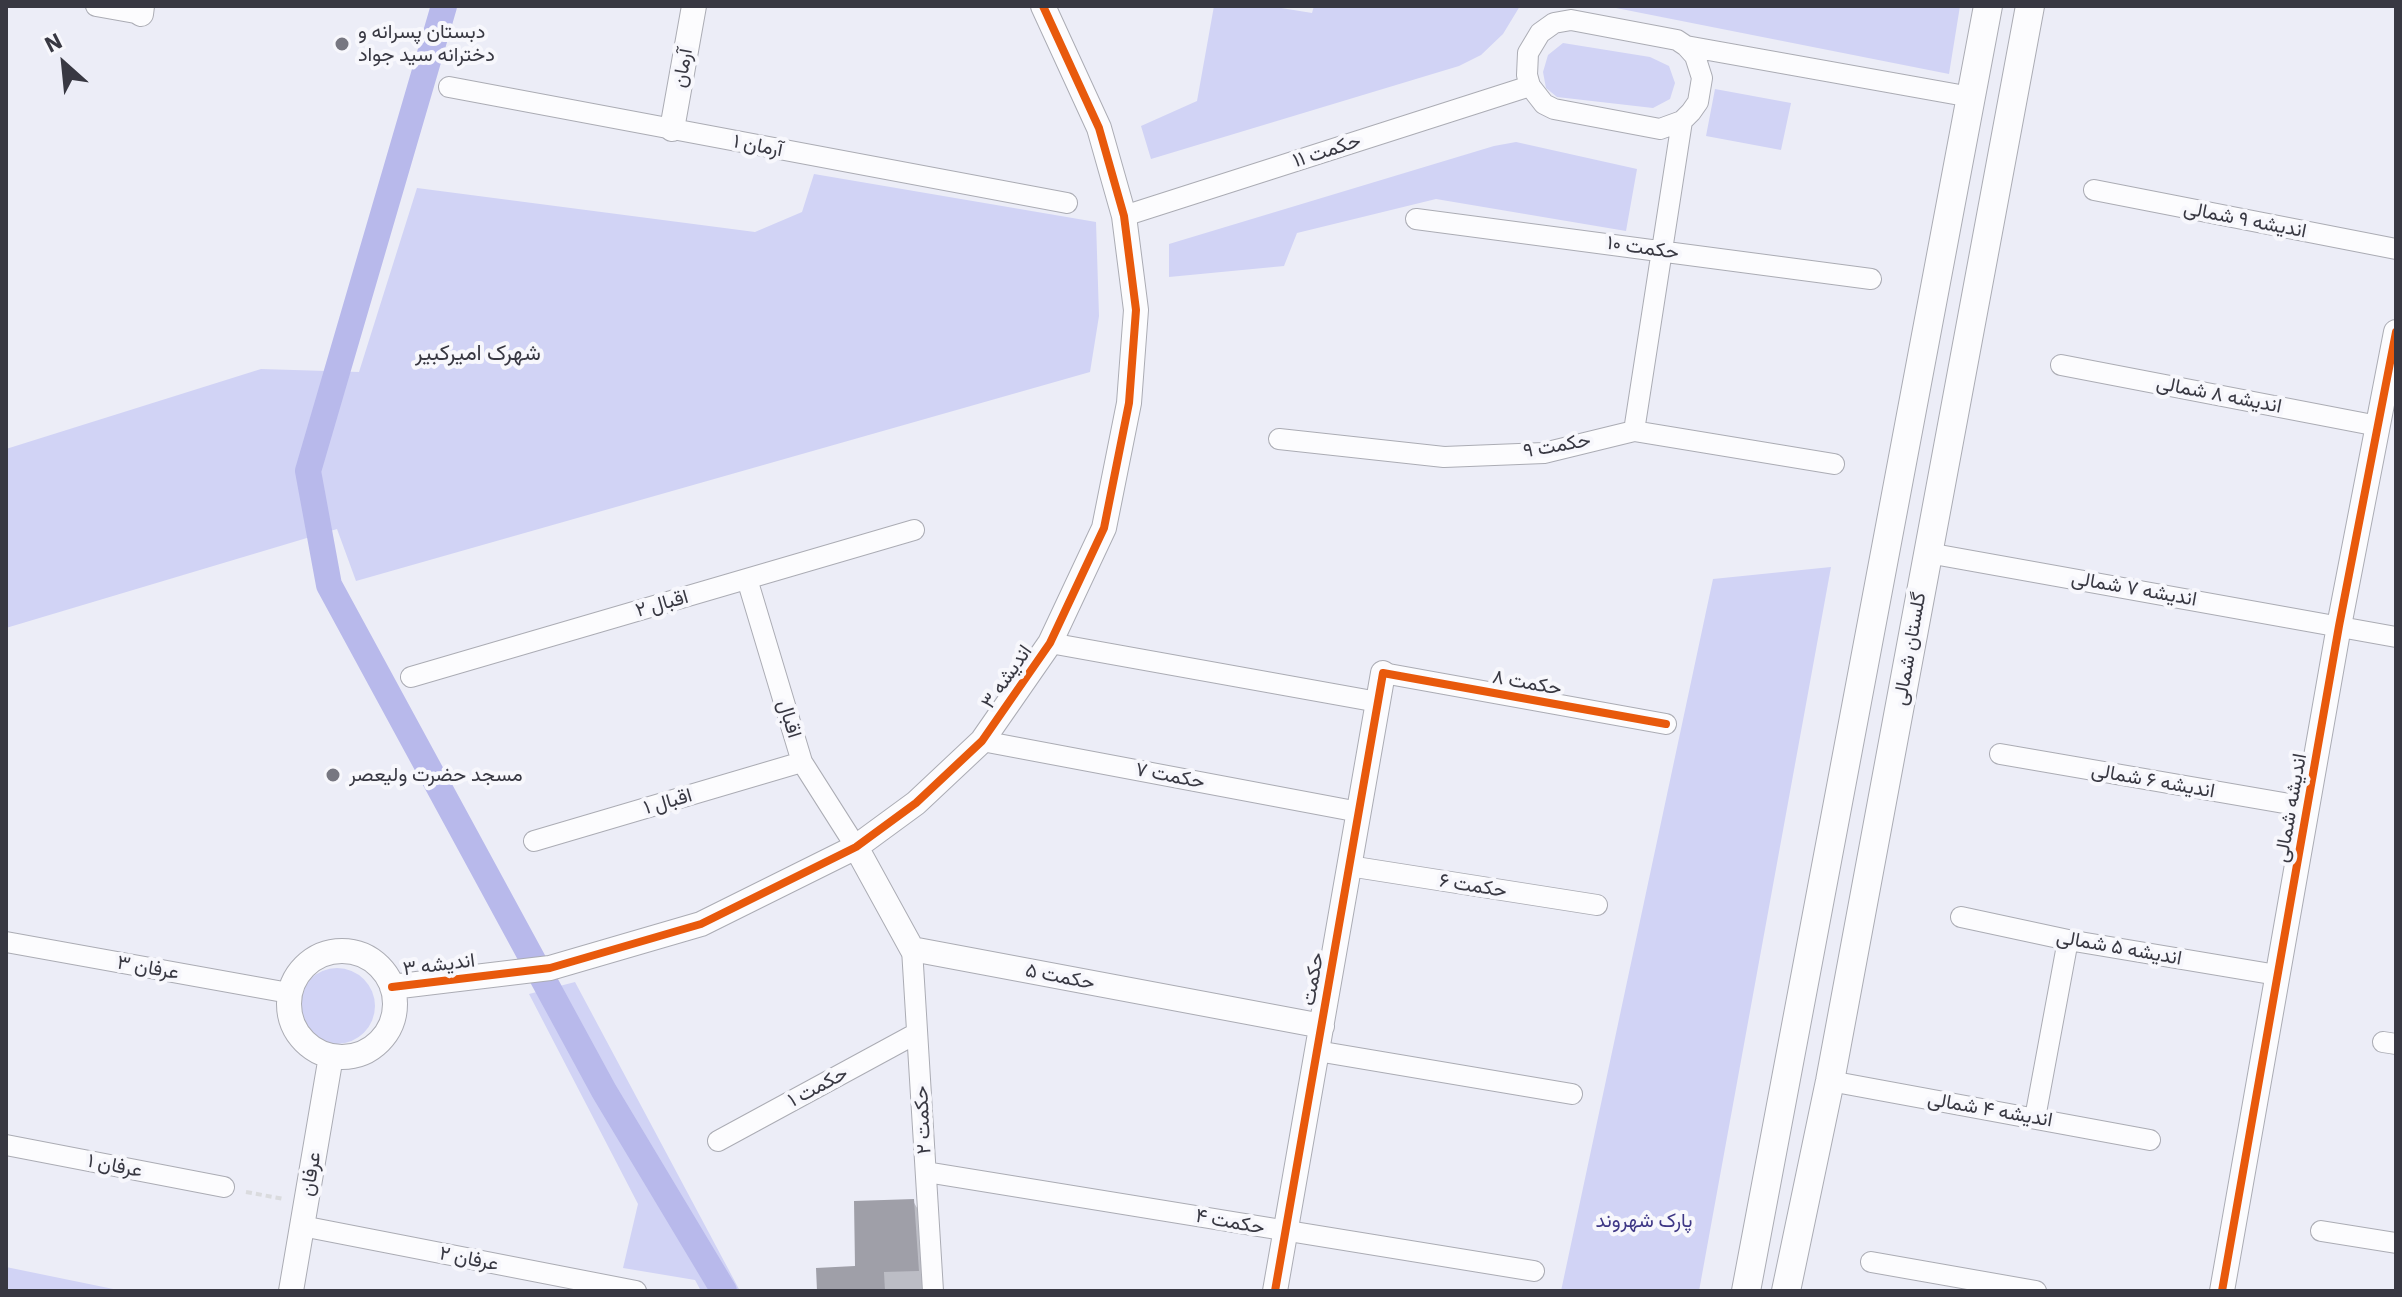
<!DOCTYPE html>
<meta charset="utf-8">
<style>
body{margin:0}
#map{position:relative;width:2402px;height:1297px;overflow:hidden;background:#ecedf7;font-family:"IBM Plex Sans",sans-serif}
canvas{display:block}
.frame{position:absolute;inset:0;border:8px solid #383842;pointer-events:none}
.north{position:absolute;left:24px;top:24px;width:80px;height:80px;-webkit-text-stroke:6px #f7f7fc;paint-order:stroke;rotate:333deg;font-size:22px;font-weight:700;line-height:32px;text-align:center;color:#383842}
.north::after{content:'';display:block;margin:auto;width:28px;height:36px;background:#383842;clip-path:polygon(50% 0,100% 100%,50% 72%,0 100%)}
</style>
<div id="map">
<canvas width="2402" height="1297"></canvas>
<div class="frame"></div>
<div class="north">N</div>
</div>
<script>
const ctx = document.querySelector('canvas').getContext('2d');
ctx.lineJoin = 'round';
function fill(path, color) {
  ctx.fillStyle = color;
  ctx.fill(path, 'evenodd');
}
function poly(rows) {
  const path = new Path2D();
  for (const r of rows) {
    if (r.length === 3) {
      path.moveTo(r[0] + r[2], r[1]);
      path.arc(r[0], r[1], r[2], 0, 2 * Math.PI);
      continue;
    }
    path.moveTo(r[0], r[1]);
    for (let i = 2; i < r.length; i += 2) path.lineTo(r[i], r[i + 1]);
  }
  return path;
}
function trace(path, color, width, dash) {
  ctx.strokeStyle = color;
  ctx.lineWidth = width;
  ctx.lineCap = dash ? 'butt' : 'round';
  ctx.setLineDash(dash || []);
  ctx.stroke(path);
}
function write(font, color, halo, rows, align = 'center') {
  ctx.font = font + ' "IBM Plex Sans",Vazirmatn,sans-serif';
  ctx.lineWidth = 8;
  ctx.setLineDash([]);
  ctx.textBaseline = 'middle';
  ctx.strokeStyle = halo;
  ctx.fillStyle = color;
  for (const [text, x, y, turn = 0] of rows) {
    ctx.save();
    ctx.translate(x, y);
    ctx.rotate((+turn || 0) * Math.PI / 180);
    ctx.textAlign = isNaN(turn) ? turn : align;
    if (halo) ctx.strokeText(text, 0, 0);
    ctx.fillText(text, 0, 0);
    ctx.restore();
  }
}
const green = poly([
 [1214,6,1269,6,1312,13,1314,6,1520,6,1503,34,1481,55,1459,66,1151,159,1141,126,1197,101],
 [1606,6,1960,6,1949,74],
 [1563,43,1650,57,1669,66,1675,83,1670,99,1653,108,1557,97,1546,88,1543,72,1548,55],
 [1715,89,1791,103,1781,150,1706,136],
 [1516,142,1637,169,1626,231,1436,199,1297,233,1284,266,1169,277,1169,244,1494,146],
 [814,174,1096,222,1099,316,1090,372,356,581,337,529,6,628,6,449,261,369,359,372,417,188,755,232,802,212],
 [1831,567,1699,1291,1561,1291,1713,579],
 [337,1006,38],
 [575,982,740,1291,701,1291,695,1280,623,1268,638,1204,529,994],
 [6,1267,123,1291,6,1291]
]);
const shadow = poly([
 [913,1201,926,1223,930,1291,819,1291,857,1268]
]);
const canal = poly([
 [444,6,308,471,329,585,604,1091,724,1291]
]);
const building = poly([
 [914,1199,919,1271,884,1272,885,1291,817,1291,816,1268,855,1266,854,1201]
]);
const path = poly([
 [246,1192,284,1199]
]);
const minor = poly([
 [96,6,141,14],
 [1571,20,1677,40,1686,46,1695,56,1702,78,1698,102,1691,112,1682,121,1660,129,1554,109,1544,104,1530,86,1527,75,1528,53,1540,33,1554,23,1571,20],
 [1686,46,1971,97],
 [449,87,1067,203],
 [2094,190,2396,249],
 [1124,216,1530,86],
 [1416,219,1871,279],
 [2061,365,2378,426],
 [1634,431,1682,121],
 [1279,439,1444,457,1544,453,1634,431,1834,464],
 [1928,553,2396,637],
 [747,579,802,762,856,847],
 [1050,643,1378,702],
 [1383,673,1666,724],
 [411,677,914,530],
 [982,741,1359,812],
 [2000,754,2307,807],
 [534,841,802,762],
 [1349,866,1597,905],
 [1961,917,2068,940,2277,975],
 [6,942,289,993],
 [912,949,933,1291],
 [2383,1042,2396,1044],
 [1317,1051,1572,1094],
 [1830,1081,2150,1140],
 [2035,1118,2068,940],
 [718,1141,917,1033],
 [6,1145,224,1187],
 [926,1172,1534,1271],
 [302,1226,636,1291],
 [2321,1231,2396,1243],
 [1871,1262,2036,1291]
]);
const tertiary = poly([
 [141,14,142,6],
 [672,129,694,6],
 [856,847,912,949,1322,1026],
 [342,1004,53],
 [392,987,550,968,701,924,856,847,916,803,982,741,1050,643,1104,528,1129,403,1136,310,1124,216,1099,128,1043,6],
 [291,1291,331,1056],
 [1275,1291,1383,673],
 [2222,1291,2339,626,2396,332]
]);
const secondary = poly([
 [1746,1291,1988,6],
 [1786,1291,1830,1081,2030,6]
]);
const cycleway = poly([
 [392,987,550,968,701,924,856,847,916,803,982,741,1050,643,1104,528,1129,403,1136,310,1124,216,1099,128,1043,6],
 [1275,1291,1383,673,1666,724],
 [2222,1291,2339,626,2396,332]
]);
const markers = [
 [342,44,8,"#777781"],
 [333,775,8,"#777781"]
];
const poiNames = [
 ["دبستان پسرانه و",358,32],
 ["دخترانه سید جواد",358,55],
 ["مسجد حضرت ولیعصر",349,775]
];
const streetNames = [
 ["آرمان",683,68,-80],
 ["آرمان ۱",758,146,11],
 ["حکمت ۱۱",1327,151,-18],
 ["اندیشه ۹ شمالی",2245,220,11],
 ["حکمت ۱۰",1643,248,8],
 ["اندیشه ۸ شمالی",2219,395,11],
 ["حکمت ۹",1557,446,-10],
 ["اندیشه ۷ شمالی",2134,589,10],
 ["اقبال ۲",662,604,-16],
 ["گلستان شمالی",1910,649,-80],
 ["اندیشه ۳",1007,677,-55],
 ["حکمت ۸",1527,683,10],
 ["اقبال",789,719,73],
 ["حکمت ۷",1170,776,11],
 ["اندیشه ۶ شمالی",2153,781,10],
 ["اقبال ۱",668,802,-16],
 ["اندیشه شمالی",2291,808,-80],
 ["حکمت ۶",1473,886,9],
 ["اندیشه ۵ شمالی",2119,948,10],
 ["اندیشه ۳",439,965,-7],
 ["عرفان ۳",148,968,10],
 ["حکمت ۵",1060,977,11],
 ["حکمت",1313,979,-80],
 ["حکمت ۱",818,1087,-28],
 ["اندیشه ۴ شمالی",1990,1110,10],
 ["حکمت ۲",923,1120,-93],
 ["عرفان ۱",115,1166,11],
 ["عرفان",311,1174,-80],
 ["حکمت ۴",1230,1222,10],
 ["عرفان ۲",469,1259,11]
];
const parkNames = [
 ["پارک شهروند",1644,1221]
];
const neighbourhoodNames = [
 ["شهرک امیرکبیر",478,354]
];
fill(green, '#d1d3f5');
fill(shadow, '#0003');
trace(canal, '#b8b9eb', 26);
fill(building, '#9f9fa8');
trace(minor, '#abacb4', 22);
trace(tertiary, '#abacb4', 26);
trace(secondary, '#abacb4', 30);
trace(path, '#dadbde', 4, [6, 4]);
trace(minor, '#fcfcfe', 20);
trace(tertiary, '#fcfcfe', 24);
trace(secondary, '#fcfcfe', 28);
trace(cycleway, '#e8590c', 8);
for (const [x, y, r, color] of markers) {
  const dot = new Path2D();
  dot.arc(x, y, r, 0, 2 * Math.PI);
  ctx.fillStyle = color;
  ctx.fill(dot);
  trace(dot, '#f7f7fc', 3);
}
write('20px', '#383842', '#f7f7fc', poiNames, 'left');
write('20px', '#383842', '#f7f7fc', streetNames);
write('20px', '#3e3785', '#f7f7fc', parkNames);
write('22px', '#383842', '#f7f7fc', neighbourhoodNames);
</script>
